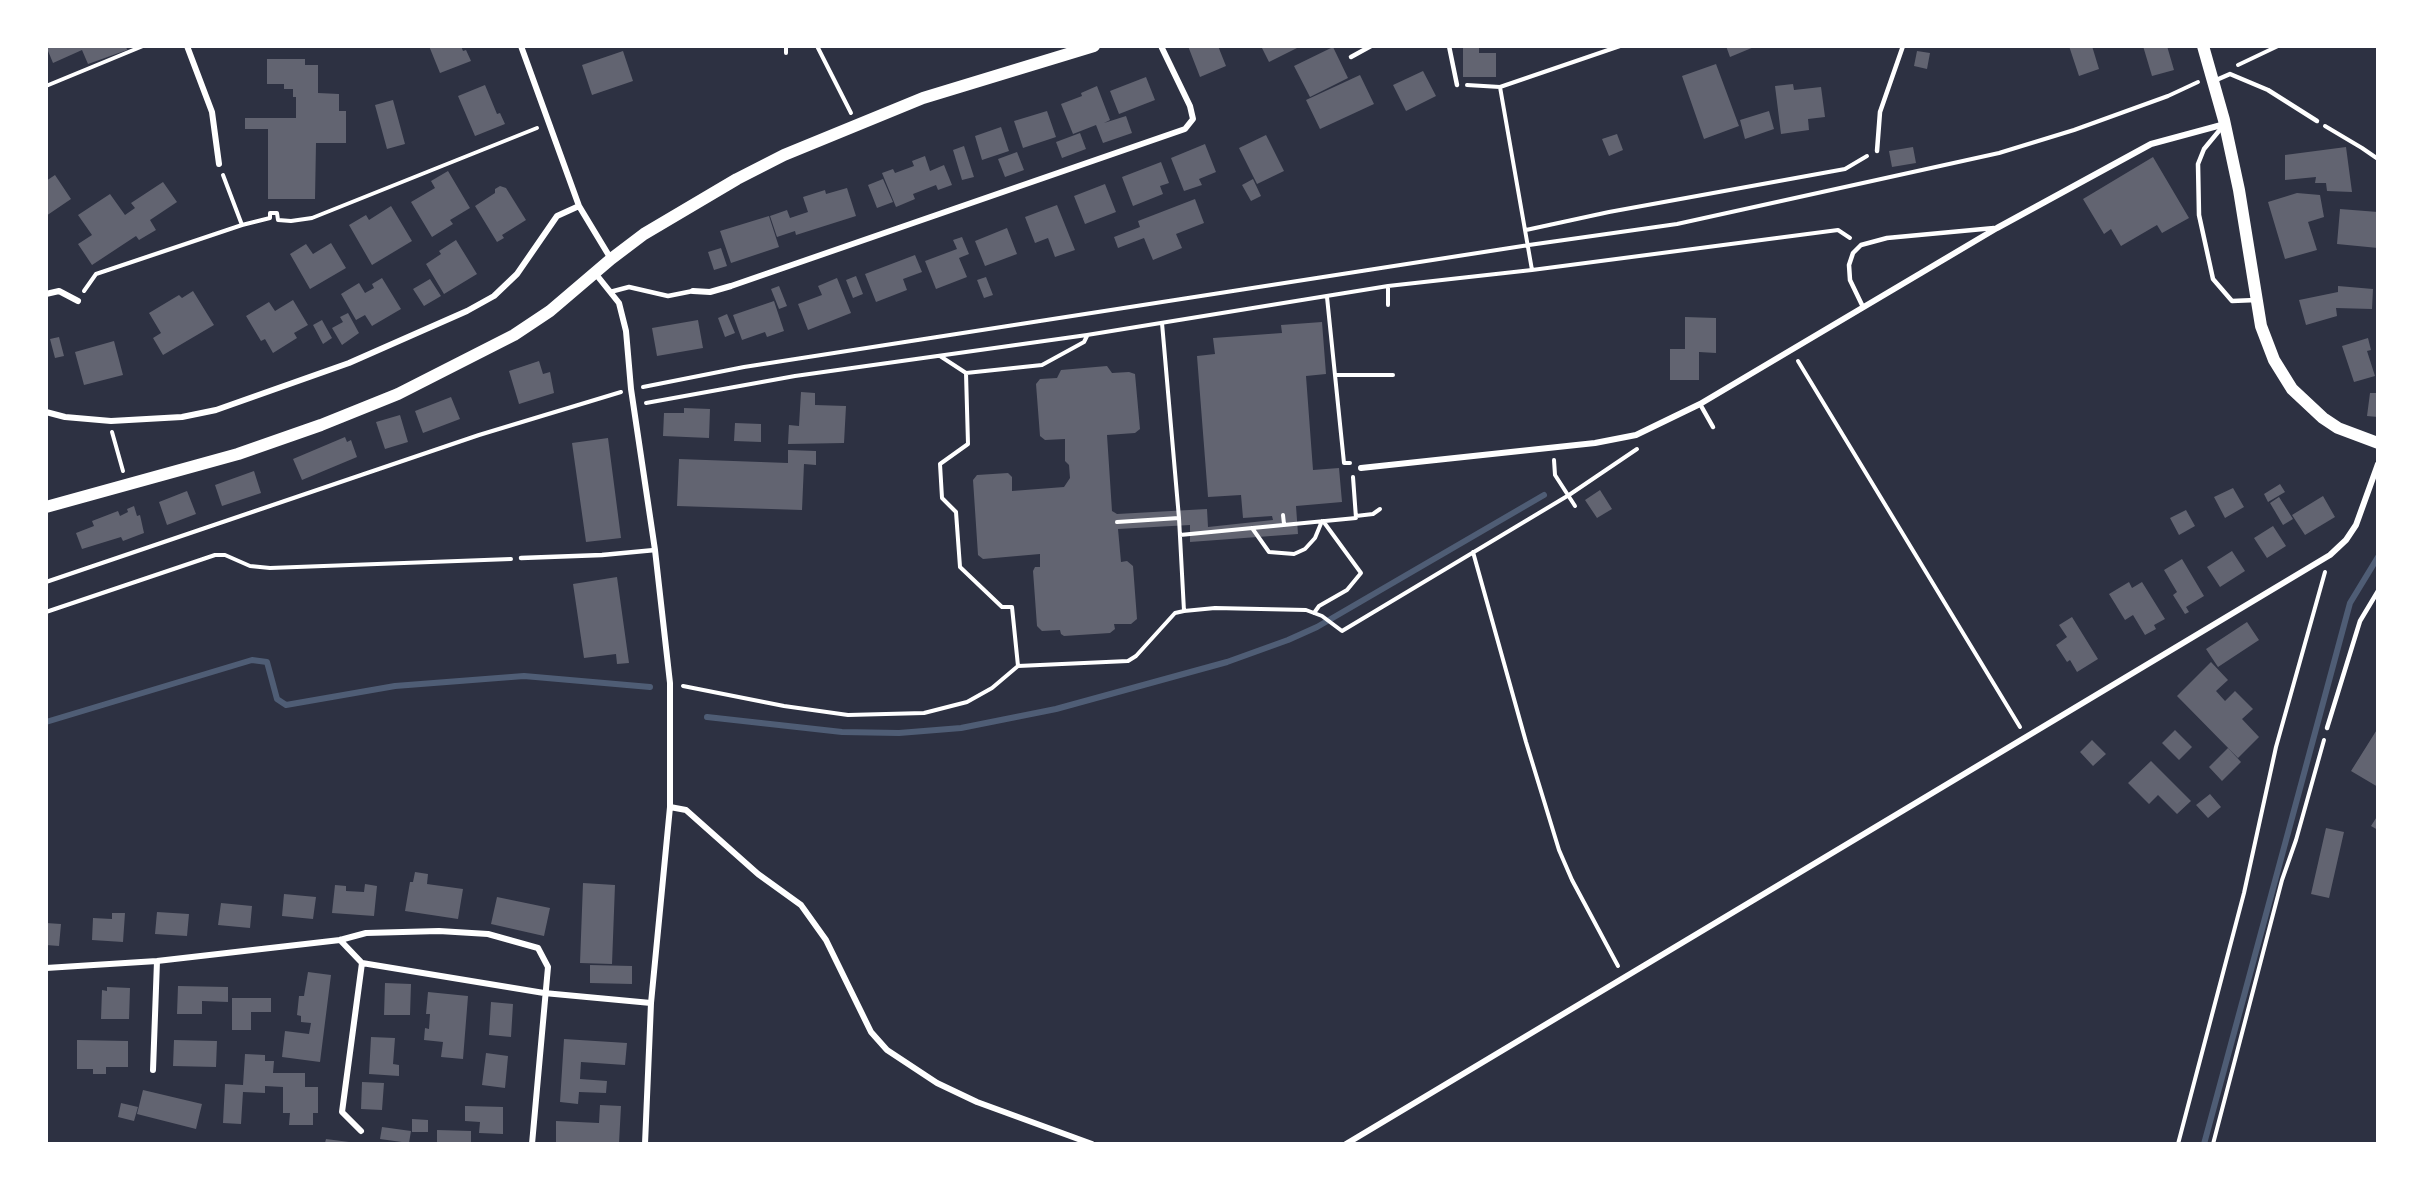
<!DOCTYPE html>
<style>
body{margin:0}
#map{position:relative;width:2424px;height:1190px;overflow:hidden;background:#2d3142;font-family:"Source Sans 3",sans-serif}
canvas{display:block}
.frame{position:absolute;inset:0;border:48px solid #fff;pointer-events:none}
</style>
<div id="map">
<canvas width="2424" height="1190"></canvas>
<div class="frame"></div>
</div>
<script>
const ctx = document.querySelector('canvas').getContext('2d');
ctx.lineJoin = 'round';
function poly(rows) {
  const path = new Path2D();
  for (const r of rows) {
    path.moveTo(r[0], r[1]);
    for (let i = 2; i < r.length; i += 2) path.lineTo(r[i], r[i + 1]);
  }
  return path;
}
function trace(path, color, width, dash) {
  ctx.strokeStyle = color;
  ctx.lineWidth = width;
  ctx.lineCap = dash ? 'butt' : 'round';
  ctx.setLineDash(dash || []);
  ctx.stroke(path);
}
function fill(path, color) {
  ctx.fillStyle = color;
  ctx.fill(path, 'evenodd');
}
const stream = poly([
 [707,717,842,732,899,733,961,728,1056,709,1227,662,1288,640,1317,627,1544,495],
 [46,722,252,660,267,662,277,699,286,705,395,686,524,676,650,687],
 [2204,1144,2350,603,2378,557]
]);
const building = poly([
 [46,46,126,46,127,50,88,64,82,50,53,63],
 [429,46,461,46,463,51,466,50,471,61,440,73],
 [1188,46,1218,46,1226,66,1200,77],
 [1261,46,1301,46,1269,62],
 [1726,46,1754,46,1754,47,1730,57],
 [2069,46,2092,46,2099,69,2079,76],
 [2143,46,2167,46,2174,70,2152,76],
 [1333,47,1348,78,1310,97,1294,66],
 [1463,47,1479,47,1479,53,1496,53,1496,77,1463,77],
 [623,51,633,81,592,95,582,65],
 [1917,51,1930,53,1927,69,1914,66],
 [267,59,305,59,305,65,318,65,318,93,339,94,339,111,346,111,346,143,316,143,315,199,268,199,268,129,245,129,245,118,296,118,296,97,293,97,293,89,284,89,284,84,267,84],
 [1716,64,1739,126,1704,139,1682,76],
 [1423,71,1436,96,1406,111,1393,85],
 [1360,75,1374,104,1320,129,1306,100],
 [1146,77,1155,100,1119,114,1110,91],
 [1793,84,1794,90,1821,87,1825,117,1808,119,1809,130,1781,134,1775,86],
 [485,85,497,114,500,113,505,124,475,136,458,96],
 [1097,86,1110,120,1104,123,1126,116,1132,133,1103,143,1096,125,1073,134,1061,104,1082,96,1081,93],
 [393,100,405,144,387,149,375,105],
 [1047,111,1056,137,1023,148,1014,121],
 [1769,111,1774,129,1745,139,1740,120],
 [1001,127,1009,151,982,160,975,136],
 [1080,133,1086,149,1062,158,1056,142],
 [1617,134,1623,150,1609,156,1602,139],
 [1266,135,1284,171,1257,184,1239,148],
 [1205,144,1216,172,1199,179,1202,185,1184,191,1171,158],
 [964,146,974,177,962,180,953,150],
 [1913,147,1916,163,1892,167,1889,151],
 [2346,147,2352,192,2327,191,2326,183,2315,183,2316,177,2285,180,2285,155],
 [1017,152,1024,170,1005,177,998,159],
 [925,156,930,171,944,165,952,185,938,190,936,185,913,194,915,199,896,207,882,173,893,169,895,173,914,166,912,161],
 [2153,157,2189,218,2162,233,2157,225,2121,246,2111,229,2104,234,2083,199],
 [1161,162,1169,183,1160,186,1163,194,1133,206,1122,177],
 [448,171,470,208,450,220,453,224,432,237,411,202,435,188,431,181],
 [55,175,71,199,46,216,46,181],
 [883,179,893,202,877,208,868,185],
 [1253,179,1261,196,1251,201,1242,185],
 [163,182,177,202,150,220,156,230,139,240,136,236,92,265,78,244,92,235,78,215,110,194,125,215,135,208,131,203],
 [1105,184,1116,212,1085,224,1074,196],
 [500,186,506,188,526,220,502,235,504,238,497,242,475,206,495,193,495,189],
 [847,188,856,216,796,235,795,231,777,237,770,216,787,210,790,218,808,212,803,197,825,190,826,194],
 [2297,193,2320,195,2324,217,2308,222,2317,250,2285,259,2268,202],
 [1195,199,1204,223,1176,234,1182,248,1153,260,1144,238,1118,248,1114,237,1140,227,1138,221],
 [1057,205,1075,250,1055,257,1048,238,1035,243,1025,217],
 [391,206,412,241,372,265,349,225,366,215,369,220],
 [2340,209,2378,212,2378,248,2337,244],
 [769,216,779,247,731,263,720,231],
 [1007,228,1017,254,985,266,975,241],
 [962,237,969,254,959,258,967,277,936,289,925,261,957,249,953,240],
 [456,240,477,274,444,294,426,264,441,254,439,251],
 [331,243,346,268,310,289,290,254,306,244,313,254],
 [721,248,727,266,714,270,708,252],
 [915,255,922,272,903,279,907,290,876,302,865,274],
 [856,276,863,294,853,298,846,280],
 [986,277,993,295,984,298,977,280],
 [382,278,401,309,372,326,365,315,356,320,341,294,359,283,365,293,374,288,372,284],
 [837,278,851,313,808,330,798,304,822,295,818,286],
 [430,279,441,296,424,306,413,289],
 [779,286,787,306,779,309,771,289],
 [2338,286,2373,289,2372,309,2336,308,2337,316,2306,325,2299,300,2338,292],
 [193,291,214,325,163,355,153,338,161,333,149,313,179,295,182,298],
 [293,300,308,325,294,333,297,338,273,353,265,339,261,341,246,316,269,302,275,311],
 [774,301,784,331,767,337,765,332,742,340,733,315],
 [348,313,359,333,342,345,332,328,343,322,340,317],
 [727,314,735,333,725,337,718,318],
 [1685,317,1716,318,1716,353,1699,352,1699,380,1670,380,1670,349,1685,349],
 [322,320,332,338,323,344,313,325],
 [698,320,703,348,657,356,652,328],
 [1322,322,1326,374,1306,376,1313,470,1339,468,1342,502,1296,506,1298,534,1190,542,1190,525,1118,529,1121,562,1127,561,1133,566,1137,619,1131,624,1114,624,1115,629,1110,633,1064,636,1061,634,1060,630,1042,631,1037,626,1033,571,1035,567,1040,567,1040,554,983,559,978,555,973,480,977,475,1008,473,1012,477,1012,491,1064,487,1070,478,1069,465,1065,461,1065,439,1045,440,1040,436,1036,384,1040,379,1057,378,1061,370,1107,366,1112,373,1129,372,1135,374,1140,429,1135,433,1107,435,1112,511,1117,514,1207,509,1208,527,1273,520,1272,516,1243,518,1241,495,1208,497,1197,356,1215,354,1213,338,1282,333,1281,325],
 [59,337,64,356,55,358,50,339],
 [2368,338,2371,350,2367,351,2375,376,2354,382,2342,346],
 [114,341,123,375,84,385,75,352],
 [539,361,543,374,550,372,554,393,519,404,509,371],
 [801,392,815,393,815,405,846,406,844,443,788,444,789,425,799,426],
 [2370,393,2378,393,2378,417,2367,416],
 [451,397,460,419,423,433,415,411],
 [684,408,710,409,709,438,663,436,664,413,684,413],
 [400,415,408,442,385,449,376,422],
 [735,423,761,424,761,442,734,441],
 [345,437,347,442,351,440,357,457,302,480,293,459],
 [608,438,621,538,586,542,572,443],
 [788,450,816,451,816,465,804,464,802,510,677,506,679,459,788,463],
 [254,471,261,493,222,506,215,485],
 [2280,484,2285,492,2268,502,2264,494],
 [2233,488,2244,507,2225,518,2214,497],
 [1600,490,1612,509,1597,518,1585,500],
 [187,491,196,514,167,525,159,502],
 [2323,496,2335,517,2305,535,2292,515],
 [2279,497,2293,519,2283,525,2270,503],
 [134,506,137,516,140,515,144,533,123,541,121,537,82,549,76,533,94,526,92,521,118,511,120,516,128,512,127,509],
 [2186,510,2195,526,2179,535,2170,518],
 [2273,526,2286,546,2267,558,2254,538],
 [2232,551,2245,571,2220,587,2207,567],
 [2182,559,2204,596,2186,607,2189,612,2185,614,2173,595,2177,592,2164,570],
 [617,577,629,663,617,664,616,654,584,658,573,584],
 [2129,582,2132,588,2142,582,2165,619,2154,625,2156,629,2145,635,2133,615,2125,620,2109,594],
 [2072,617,2098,659,2077,672,2070,660,2067,662,2056,645,2067,637,2059,625],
 [2247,622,2259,640,2218,667,2206,649],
 [2211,662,2228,680,2216,691,2225,701,2235,691,2253,709,2242,719,2259,737,2238,758,2177,696],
 [2378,728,2378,787,2351,771],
 [2175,730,2192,747,2179,760,2162,743],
 [2092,740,2106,754,2093,766,2080,752],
 [2228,748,2241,762,2222,781,2209,767],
 [2151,761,2191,801,2177,814,2158,795,2149,804,2128,783],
 [2210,794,2221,807,2208,818,2196,805],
 [2378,815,2378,830,2371,826],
 [2326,828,2344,832,2329,898,2311,894],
 [415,872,428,874,427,884,463,889,458,919,405,911,410,882,413,882],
 [583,883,615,885,612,964,580,963],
 [365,884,377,886,374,916,332,913,335,885,346,886,346,891,364,892],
 [284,894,316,897,313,919,282,916],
 [497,897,550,908,544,936,491,924],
 [221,903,252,906,250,928,218,925],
 [157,912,189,914,187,936,155,934],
 [112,913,125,913,123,942,92,940,93,918,112,919],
 [46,923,61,924,59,946,46,945],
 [590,965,632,966,632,984,590,983],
 [308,972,331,975,320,1062,282,1057,285,1031,309,1034,311,1023,301,1022,301,1016,297,1015,299,996,304,996],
 [385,983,411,984,410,1015,384,1015],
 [178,986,228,987,228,1002,202,1001,202,1014,177,1014],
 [107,987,130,988,129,1019,101,1019,102,990,107,991],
 [428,992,468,996,463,1059,441,1057,443,1042,424,1040,425,1028,429,1029,430,1014,426,1014],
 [232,998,271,998,271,1012,251,1012,251,1030,232,1030],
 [491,1002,513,1004,511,1037,489,1035],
 [371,1037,395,1038,393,1064,399,1065,399,1076,369,1074],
 [564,1039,627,1043,625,1065,581,1062,580,1079,607,1081,606,1093,579,1092,578,1104,560,1102],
 [77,1040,128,1041,128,1067,106,1067,106,1074,93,1074,93,1069,77,1069],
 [174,1040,217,1041,216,1067,173,1066],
 [486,1053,508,1056,505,1088,482,1085],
 [245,1054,265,1055,265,1061,274,1061,273,1073,305,1073,305,1087,318,1087,318,1113,313,1113,313,1125,289,1125,290,1113,283,1113,283,1087,265,1086,265,1093,243,1092,241,1124,223,1123,225,1084,243,1085],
 [362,1082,384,1083,382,1110,361,1109],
 [143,1090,202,1104,196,1129,137,1114],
 [121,1103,138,1107,134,1121,118,1117],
 [600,1105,621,1106,619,1143,556,1143,556,1121,599,1123],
 [465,1106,503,1107,503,1134,479,1133,480,1122,465,1121],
 [412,1119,428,1120,428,1132,412,1132],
 [382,1127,411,1131,409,1143,380,1139],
 [437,1130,471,1131,471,1143,437,1142],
 [326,1139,349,1142,348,1143,325,1143]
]);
const path = poly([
 [817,46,851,113],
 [786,53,786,46],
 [2238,65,2278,46],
 [1467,85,1500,87,1620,46],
 [46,86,143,46],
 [1500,87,1532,270],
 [2325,126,2362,148,2378,159],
 [223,175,242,225],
 [1526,230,1609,212,1845,169,1867,156],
 [1388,286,1388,305],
 [84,291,96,274,242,225,270,218,270,213,277,213,278,220,291,221,312,218,537,128],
 [1327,297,1344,463,1350,463],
 [1162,323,1179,518,1184,611],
 [940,356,966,373],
 [1798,361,2020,727],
 [1335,375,1393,375],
 [643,387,744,367,1529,245,1677,224,1999,153,2074,130,2168,96,2198,82],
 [646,403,795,376,1087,335,1388,286,1532,270,1838,230,1850,238],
 [112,432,123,471],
 [1554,460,1555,475,1575,506],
 [1283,515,1284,524],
 [1356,516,1373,514,1380,509],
 [1117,522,1179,518],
 [1252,528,1269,552,1294,554,1305,549,1315,538,1322,521],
 [1180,535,1356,518,1353,477],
 [1473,552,1526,742,1559,850,1572,880,1618,966],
 [46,582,479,435,621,392],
 [46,612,215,555,225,555,250,566,270,568,511,559],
 [1314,613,1319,606,1347,590,1361,573,1323,521],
 [1018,666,1012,607,1002,607,960,567,956,512,942,498,940,464,968,444,966,373,1042,365,1084,342,1087,336],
 [683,686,784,706,848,715,924,713,967,702,992,688,1018,666,1128,661,1136,656,1175,613,1184,611,1215,608,1306,610,1322,616,1342,631,1569,495,1637,449],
 [2178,1144,2244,893,2276,747,2325,572],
 [2213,1144,2282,880,2296,840,2324,740]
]);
const service = poly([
 [1449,46,1457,85],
 [1351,57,1371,46],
 [2214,81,2230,74,2268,90,2317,121],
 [2223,126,2204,149,2198,164,2199,215,2213,279,2232,301,2256,300],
 [1877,151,1880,112,1903,46],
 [610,292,629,287,668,296,693,291],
 [1863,307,1850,280,1849,265,1853,253,1861,245,1887,238,1994,228],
 [1700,404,1713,427],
 [521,558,602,555,655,550],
 [2327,728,2360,621,2378,591]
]);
const minor = poly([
 [187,46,212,112,219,164],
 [521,46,579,206,611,259],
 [595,273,619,303,626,331,631,389,655,550,670,683,670,807,651,1003,645,1144],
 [693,291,710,292,731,286,1185,129,1193,119,1190,106,1161,46],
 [46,294,59,291,78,301],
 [46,412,65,417,111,421,182,417,216,410,349,363,467,311,494,296,517,274,557,216,579,206],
 [1361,468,1595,443,1636,435,1700,404,1997,228,2151,144,2225,124],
 [670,807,686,810,758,874,801,905,826,940,871,1032,887,1050,937,1083,977,1102,1092,1144],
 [340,940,362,963,544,993,651,1003],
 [46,968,157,961,340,940,366,933,439,931,488,934,538,948,548,967,532,1144],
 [153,1070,157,961],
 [361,1131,342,1112,362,963],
 [1346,1144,2330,555,2346,540,2356,525,2378,464]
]);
const secondary = poly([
 [2203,46,2224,120,2239,190,2261,326,2274,360,2292,389,2323,418,2338,428,2378,443],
 [46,507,238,454,321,425,398,394,514,335,550,311,611,259,644,234,737,179,784,155,923,98,1094,46]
]);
trace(stream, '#4f5d75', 6);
fill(building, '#626471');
trace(path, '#fff', 4);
trace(service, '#fff', 4.5);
trace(minor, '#fff', 6);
trace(secondary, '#fff', 12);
</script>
